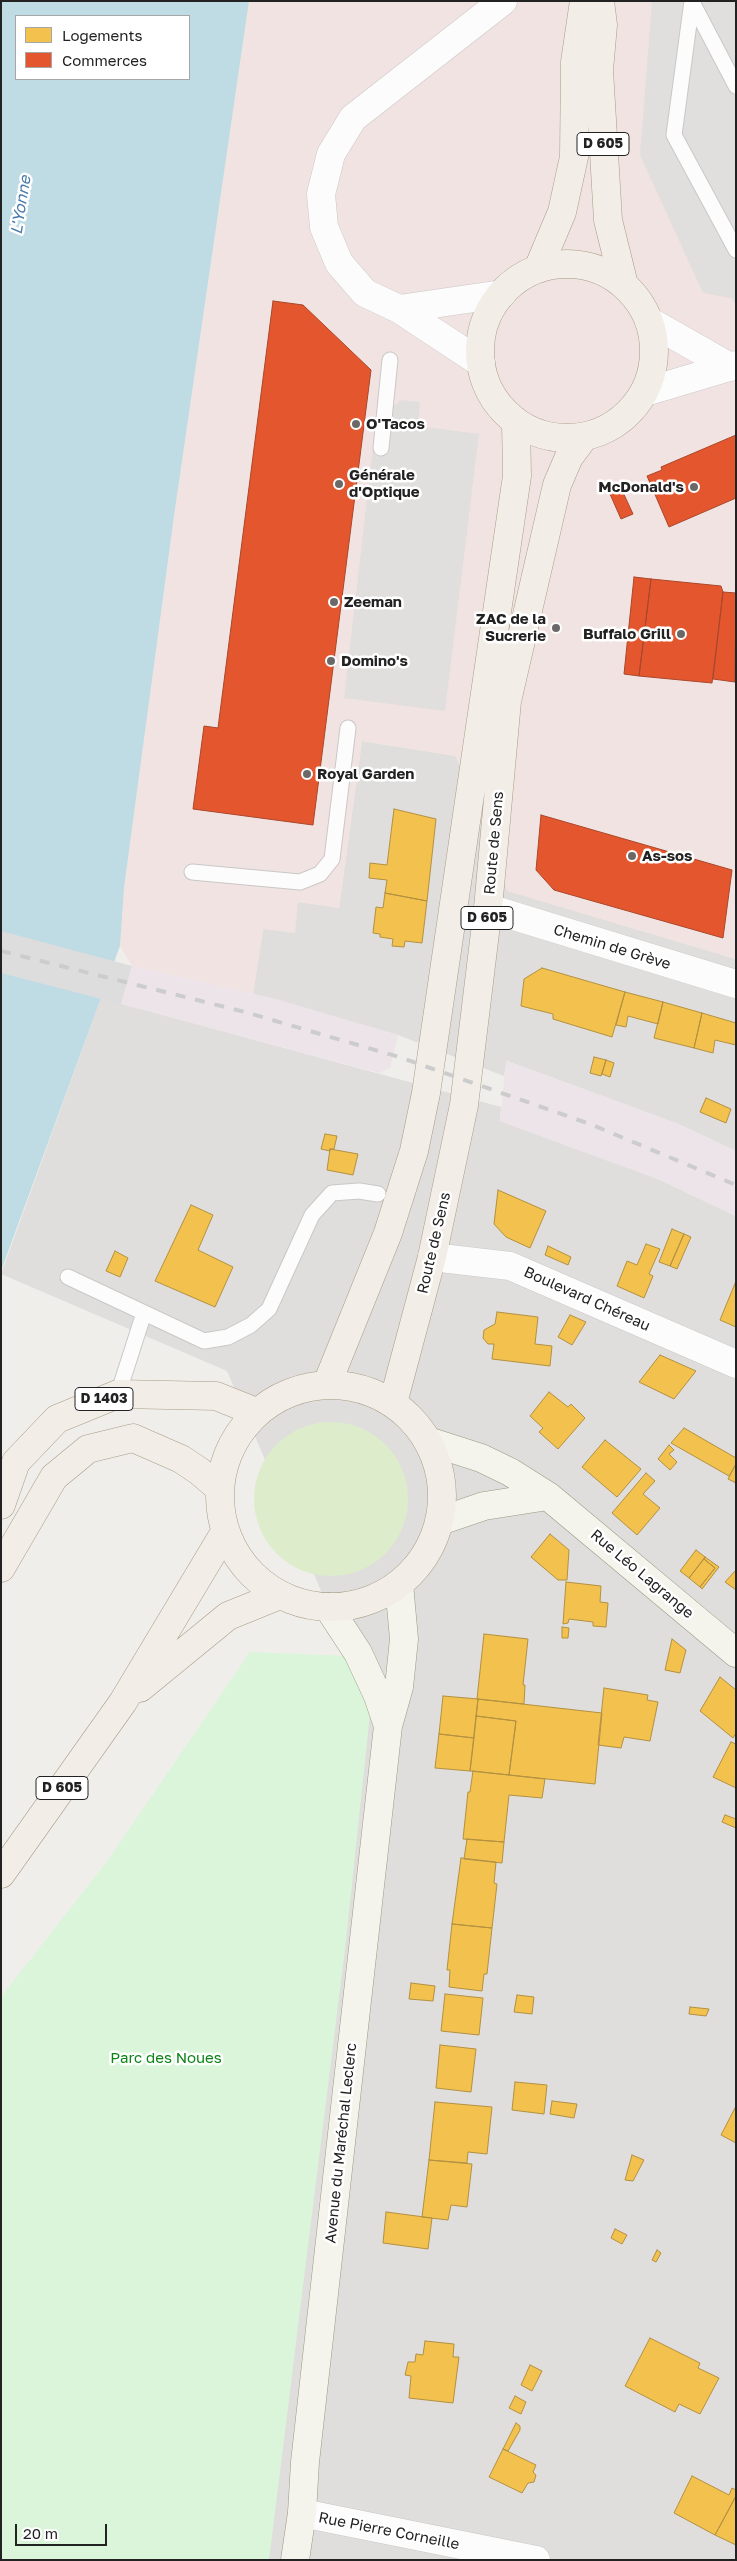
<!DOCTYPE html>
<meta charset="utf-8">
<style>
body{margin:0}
#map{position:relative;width:737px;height:2561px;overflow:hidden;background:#f0eeeb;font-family:"Golos Text",sans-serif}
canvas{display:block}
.frame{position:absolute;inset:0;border:2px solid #222;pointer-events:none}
.legend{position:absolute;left:15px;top:15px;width:175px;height:65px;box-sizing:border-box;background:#fff;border:1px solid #a7a7a7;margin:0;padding:6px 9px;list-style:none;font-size:15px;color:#222}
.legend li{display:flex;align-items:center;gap:10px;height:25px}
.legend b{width:25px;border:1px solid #a7a7a7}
.scale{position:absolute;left:15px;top:2524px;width:92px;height:22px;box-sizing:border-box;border:2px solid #222;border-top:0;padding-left:6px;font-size:15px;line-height:18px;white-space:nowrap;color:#222;-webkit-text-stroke:4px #fff;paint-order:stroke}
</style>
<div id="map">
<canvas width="737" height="2561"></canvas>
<div class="frame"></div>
<ul class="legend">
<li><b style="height:14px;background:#f2c14e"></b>Logements</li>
<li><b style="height:14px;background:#e4572e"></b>Commerces</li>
</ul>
<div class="scale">20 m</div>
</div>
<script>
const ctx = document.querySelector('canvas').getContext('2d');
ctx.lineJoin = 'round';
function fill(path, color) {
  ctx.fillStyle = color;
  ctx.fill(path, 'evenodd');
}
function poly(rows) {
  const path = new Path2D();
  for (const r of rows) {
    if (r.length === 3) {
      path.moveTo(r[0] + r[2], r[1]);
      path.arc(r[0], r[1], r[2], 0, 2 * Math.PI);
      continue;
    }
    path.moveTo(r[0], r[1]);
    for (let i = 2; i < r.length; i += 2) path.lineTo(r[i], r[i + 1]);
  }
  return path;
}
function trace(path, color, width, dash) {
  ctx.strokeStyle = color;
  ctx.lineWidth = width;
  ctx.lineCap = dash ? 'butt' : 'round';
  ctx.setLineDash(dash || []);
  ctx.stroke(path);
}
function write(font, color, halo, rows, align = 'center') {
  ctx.font = font + ' "Golos Text",sans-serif';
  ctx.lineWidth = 5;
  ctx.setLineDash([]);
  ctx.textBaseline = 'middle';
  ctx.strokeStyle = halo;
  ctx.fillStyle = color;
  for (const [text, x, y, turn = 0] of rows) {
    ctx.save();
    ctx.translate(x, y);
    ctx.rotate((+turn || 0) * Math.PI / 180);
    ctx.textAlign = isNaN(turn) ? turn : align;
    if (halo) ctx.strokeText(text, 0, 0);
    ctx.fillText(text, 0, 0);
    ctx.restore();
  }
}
const residential = poly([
 [362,741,456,756,508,891,736,959,736,1151,676,1123,507,1061,504,1076,398,1035,253,994,263,929,298,902,339,907],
 [101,998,501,1107,500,1121,658,1179,736,1216,736,2560,258,2560,352,1663,227,1371,1,1274]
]);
const commercial = poly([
 [249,1,736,1,736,959,507,891,456,756,362,741,339,908,298,902,295,933,263,929,253,994,132,966,120,946,124,888,174,516]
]);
const industrial = poly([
 [132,966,276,999,398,1035,390,1068,379,1073,121,1004],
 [506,1061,676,1123,736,1151,736,1216,658,1179,500,1121]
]);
const grass = poly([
 [331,1499,77]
]);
const park = poly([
 [250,1652,376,1657,346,1941,269,2560,1,2560,1,1997,108,1860]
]);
const parking = poly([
 [652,1,736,1,736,304,731,298,703,293,640,155],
 [401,400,420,402,418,426,479,434,445,711,344,698,376,421]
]);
const water = poly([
 [1,1,249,1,174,516,124,888,120,946,1,1271],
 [16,16,189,16,189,79,16,79]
]);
const pier = poly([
 [1,931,132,966,121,1004,1,973]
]);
const homes = poly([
 [394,809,436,819,427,901,385,893,387,880,369,878,370,863,387,865,394,809],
 [385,893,427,901,422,943,405,941,404,947,392,946,393,939,380,937,380,934,373,933,376,907,383,908,385,893],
 [542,968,625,992,612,1037,553,1019,553,1014,521,1006,524,979,542,968],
 [625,992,663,1002,658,1024,628,1016,626,1027,616,1025,625,992],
 [663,1002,702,1013,694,1048,654,1038,663,1002],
 [702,1013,736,1023,736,1045,715,1040,713,1053,694,1048,702,1013],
 [594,1057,606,1060,601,1076,590,1073,594,1057],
 [606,1060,614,1063,610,1077,602,1074,606,1060],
 [706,1098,731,1109,726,1123,700,1112,706,1098],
 [325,1134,337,1136,334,1149,330,1149,330,1151,321,1149,325,1134],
 [330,1149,358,1154,353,1175,327,1170,330,1149],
 [498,1190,546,1211,530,1248,506,1237,494,1224,498,1190],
 [191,1205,213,1215,198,1250,233,1267,215,1307,155,1281,191,1205],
 [672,1229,684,1234,670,1266,659,1262,672,1229],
 [684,1234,691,1237,677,1269,670,1266,684,1234],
 [646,1244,660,1249,649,1274,653,1276,644,1298,617,1286,627,1261,637,1265,646,1244],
 [548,1246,571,1257,568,1265,545,1255,548,1246],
 [115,1251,128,1258,120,1277,106,1271,115,1251],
 [736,1281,736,1327,720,1320,736,1281],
 [497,1312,538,1317,535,1344,552,1346,550,1366,492,1359,494,1344,488,1344,483,1338,484,1330,495,1324,497,1312],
 [570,1315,586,1322,572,1345,558,1337,570,1315],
 [660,1355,696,1371,674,1399,639,1382,660,1355],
 [549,1392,568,1407,571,1404,585,1418,558,1449,539,1432,543,1428,530,1416,549,1392],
 [684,1428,736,1458,736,1464,729,1476,671,1443,684,1428],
 [605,1440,641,1469,617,1497,582,1467,605,1440],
 [669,1445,674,1450,669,1454,677,1462,670,1470,658,1459,669,1445],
 [736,1464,736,1483,728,1479,736,1464],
 [646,1473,655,1481,643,1494,660,1508,637,1535,612,1513,646,1473],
 [550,1534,569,1550,567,1580,558,1580,531,1557,550,1534],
 [696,1550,705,1557,689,1578,680,1571,696,1550],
 [705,1557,719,1567,702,1589,700,1587,715,1568,704,1559,705,1557],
 [704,1559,715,1568,700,1587,689,1578,704,1559],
 [736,1570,736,1590,725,1582,736,1570],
 [566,1582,601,1586,600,1602,608,1603,606,1627,593,1626,593,1622,569,1619,568,1623,563,1624,566,1582],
 [562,1627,569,1628,568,1638,562,1638,562,1627],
 [484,1634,528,1639,523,1685,525,1685,524,1704,477,1699,484,1634],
 [672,1639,686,1650,680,1673,665,1670,672,1639],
 [720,1677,736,1690,736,1733,733,1738,700,1711,720,1677],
 [604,1688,648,1695,647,1700,658,1702,650,1741,624,1737,621,1748,598,1745,604,1688],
 [443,1696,478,1699,474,1738,439,1734,443,1696],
 [478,1699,602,1713,595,1784,509,1775,516,1721,476,1716,478,1699],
 [476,1716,516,1721,509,1775,470,1771,476,1716],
 [439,1734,474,1738,470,1771,435,1768,439,1734],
 [731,1742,736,1744,736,1788,713,1777,731,1742],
 [473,1771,545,1779,542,1798,509,1795,504,1842,463,1839,468,1792,470,1792,473,1771],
 [725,1815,736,1819,736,1828,722,1822,725,1815],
 [467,1839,504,1842,502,1863,464,1859,467,1839],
 [461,1858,496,1862,494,1883,497,1884,492,1928,452,1924,461,1858],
 [452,1924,492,1928,487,1974,484,1974,482,1991,449,1987,450,1970,447,1970,452,1924],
 [411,1983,435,1986,433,2001,409,1999,411,1983],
 [445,1994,483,1998,479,2035,441,2031,445,1994],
 [517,1995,534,1997,532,2014,514,2012,517,1995],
 [690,2007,709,2009,706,2016,689,2014,690,2007],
 [440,2045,476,2049,471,2092,436,2088,440,2045],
 [515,2082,547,2085,544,2114,512,2110,515,2082],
 [552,2101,577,2104,574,2118,550,2114,552,2101],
 [435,2102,492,2107,487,2154,468,2152,467,2163,429,2160,435,2102],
 [736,2106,736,2143,721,2135,736,2106],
 [632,2155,644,2160,633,2181,625,2180,632,2155],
 [429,2160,472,2164,467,2207,451,2205,448,2220,422,2217,429,2160],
 [386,2212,432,2218,428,2249,383,2243,386,2212],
 [615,2229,627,2235,622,2244,611,2238,615,2229],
 [657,2250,661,2253,656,2262,652,2260,657,2250],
 [650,2338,700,2363,698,2368,719,2378,700,2414,679,2404,675,2412,625,2386,650,2338],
 [425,2341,454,2344,453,2357,459,2357,453,2403,409,2398,411,2376,405,2375,408,2362,415,2362,416,2354,423,2355,425,2341],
 [530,2365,542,2371,532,2391,521,2385,530,2365],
 [515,2396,526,2402,521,2414,509,2408,515,2396],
 [516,2423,520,2426,520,2430,508,2451,503,2449,516,2423],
 [503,2449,536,2465,533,2472,536,2475,534,2482,528,2483,522,2493,489,2477,503,2449],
 [692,2476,729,2495,732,2488,736,2490,736,2496,715,2535,674,2513,692,2476],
 [736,2496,736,2545,715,2535,736,2496]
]);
const shops = poly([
 [273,301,303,305,371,370,313,825,193,809,204,726,218,728,273,301],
 [736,435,736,498,669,527,647,476,662,470,661,467,736,435],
 [621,488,633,514,621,519,610,494,621,488],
 [634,577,651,579,639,676,624,674,634,577],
 [651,579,721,586,723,592,712,683,639,676,651,579],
 [723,592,736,593,735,682,713,679,723,592],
 [541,815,732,870,723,938,554,890,536,870,541,815]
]);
const service = poly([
 [692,1,674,135,736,250],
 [692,2,736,86],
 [381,448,390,360],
 [192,872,300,882,320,874,332,859,348,728],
 [68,1277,204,1341,228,1337,251,1325,269,1309,312,1215,332,1193,359,1191,378,1194],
 [118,1394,144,1313]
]);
const minor = poly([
 [649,321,730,367],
 [645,392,736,365],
 [432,1257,510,1266,736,1364],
 [302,2513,536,2560]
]);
const tertiary = poly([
 [399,309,502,294],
 [481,363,399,309,365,293,339,263,324,227,321,194,331,154,353,118,503,1],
 [488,908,736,984]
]);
const secondary = poly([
 [428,1441,481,1458,510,1472,548,1496,736,1653],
 [440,1521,484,1506,548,1496],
 [328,1607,358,1653,378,1696,388,1726],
 [295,2560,302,2513,305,2462,388,1726,399,1687,404,1639,399,1584]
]);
const primary = poly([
 [600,1,603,25,599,70,608,220,624,285],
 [567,351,87],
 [538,269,562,212,574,157,575,62,584,1],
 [327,1384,388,1233,414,1151,426,1093,517,476,516,422],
 [331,1496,111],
 [393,1403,432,1257,464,1105,488,908,507,701,557,485,569,457,584,437],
 [1,1505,16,1462,57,1419,118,1394,216,1396,256,1412],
 [1,1568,54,1477,88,1449,133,1438,181,1459,199,1471,219,1488],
 [140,1688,228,1616,280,1595],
 [1,1874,123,1702,225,1532]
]);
const rail = poly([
 [1,951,245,1012,399,1057,590,1124,736,1185]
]);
const markers = [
 [356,424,5,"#6a6968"],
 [339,484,5,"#6a6968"],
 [694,487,5,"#6a6968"],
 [334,602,5,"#6a6968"],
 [556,628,5,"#6a6968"],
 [681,634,5,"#6a6968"],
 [331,661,5,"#6a6968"],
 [307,774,5,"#6a6968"],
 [632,856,5,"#6a6968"]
];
const shields = [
 [603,144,52],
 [487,918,52],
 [104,1399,58],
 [62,1788,52]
];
const shieldNames = [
 ["D 605",603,144],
 ["D 605",487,918],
 ["D 1403",104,1399],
 ["D 605",62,1788]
];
const poiNames = [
 ["O'Tacos",366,424],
 ["Générale",349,475],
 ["d'Optique",349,492],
 ["McDonald's",684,487,"right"],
 ["Zeeman",344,602],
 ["ZAC de la",546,619,"right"],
 ["Sucrerie",546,636,"right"],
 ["Buffalo Grill",671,634,"right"],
 ["Domino's",341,661],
 ["Royal Garden",317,774],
 ["As-sos",642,856]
];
const streetNames = [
 ["Route de Sens",494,843,-85],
 ["Chemin de Grève",612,947,17],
 ["Route de Sens",434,1243,-77],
 ["Boulevard Chéreau",587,1299,24],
 ["Rue Léo Lagrange",642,1574,40],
 ["Avenue du Maréchal Leclerc",341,2143,-84],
 ["Rue Pierre Corneille",389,2531,11]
];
const parkNames = [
 ["Parc des Noues",166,2058]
];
const waterNames = [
 ["L'Yonne",21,205,-81]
];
fill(residential, '#dfdedc');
fill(commercial, '#f1e3e1');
fill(industrial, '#ede4e9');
fill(grass, '#ddeccb');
fill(park, '#daf5da');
fill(parking, '#e0dfde');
fill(water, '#bfdbe3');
fill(pier, '#dedddd');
fill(homes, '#f2c14e');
trace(homes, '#b49141', 1);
fill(shops, '#e4572e');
trace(shops, '#aa472a', 1);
trace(service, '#c9c8c7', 17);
trace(minor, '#c9c8c7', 29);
trace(tertiary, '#c9c8c7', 29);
trace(secondary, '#999a82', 29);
trace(primary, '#a79c86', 29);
trace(service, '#fdfcfc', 15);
trace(minor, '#fdfcfc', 28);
trace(tertiary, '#fdfcfc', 28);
trace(secondary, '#f4f4ed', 28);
trace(primary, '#f3ede7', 28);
trace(rail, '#ccc', 4, [10, 10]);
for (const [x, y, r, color] of markers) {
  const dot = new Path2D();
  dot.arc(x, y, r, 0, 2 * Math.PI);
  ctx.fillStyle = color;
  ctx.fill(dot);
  trace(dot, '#fff', 2);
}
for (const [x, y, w] of shields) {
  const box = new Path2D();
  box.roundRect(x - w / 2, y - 11.5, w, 23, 4);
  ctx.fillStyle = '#fff';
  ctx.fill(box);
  trace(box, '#222', 1);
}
write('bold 14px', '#222', null, shieldNames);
write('bold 15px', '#222', '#fff', poiNames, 'left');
write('15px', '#222', '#fff', streetNames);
write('15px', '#0c8416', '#fff', parkNames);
write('italic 16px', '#4a7aab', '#fff', waterNames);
</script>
